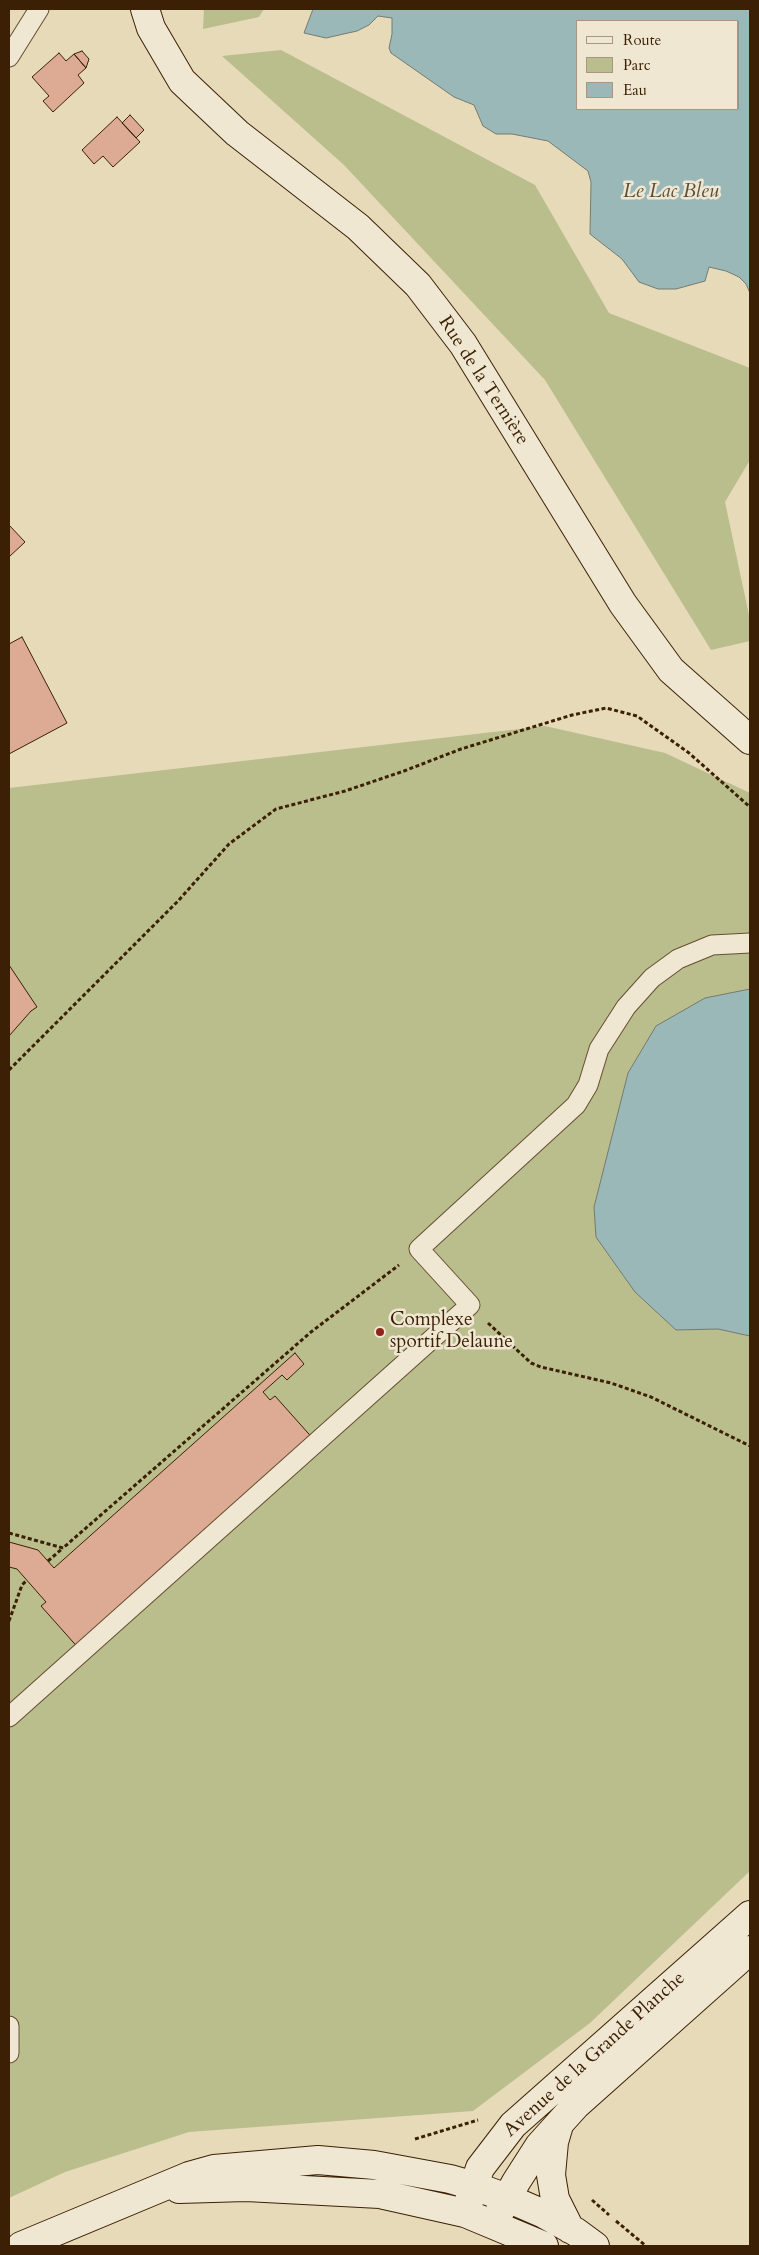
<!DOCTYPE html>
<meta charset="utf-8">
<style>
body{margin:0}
#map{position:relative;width:759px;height:2255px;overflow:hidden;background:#e7dab9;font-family:Cardo,serif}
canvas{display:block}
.frame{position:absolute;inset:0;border:10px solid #3b2005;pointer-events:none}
.legend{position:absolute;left:576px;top:20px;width:162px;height:90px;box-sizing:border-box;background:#efe7d2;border:1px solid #a79780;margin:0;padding:6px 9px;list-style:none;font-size:15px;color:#3b2005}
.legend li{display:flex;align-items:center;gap:10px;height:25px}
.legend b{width:25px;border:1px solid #a79780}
</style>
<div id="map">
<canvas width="759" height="2255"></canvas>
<div class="frame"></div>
<ul class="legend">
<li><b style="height:6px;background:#efe7d2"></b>Route</li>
<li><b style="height:14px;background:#b9be8c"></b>Parc</li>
<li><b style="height:14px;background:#9ab8b8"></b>Eau</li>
</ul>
</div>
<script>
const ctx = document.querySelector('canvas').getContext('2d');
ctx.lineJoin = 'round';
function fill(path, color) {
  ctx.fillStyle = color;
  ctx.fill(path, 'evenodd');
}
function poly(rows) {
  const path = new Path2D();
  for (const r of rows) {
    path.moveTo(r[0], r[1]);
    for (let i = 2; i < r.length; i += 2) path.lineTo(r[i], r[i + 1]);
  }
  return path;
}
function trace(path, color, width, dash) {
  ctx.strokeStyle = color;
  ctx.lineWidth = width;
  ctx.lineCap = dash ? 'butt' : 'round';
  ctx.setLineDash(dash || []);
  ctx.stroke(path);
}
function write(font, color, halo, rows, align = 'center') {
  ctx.font = font + ' Cardo,serif';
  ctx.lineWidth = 5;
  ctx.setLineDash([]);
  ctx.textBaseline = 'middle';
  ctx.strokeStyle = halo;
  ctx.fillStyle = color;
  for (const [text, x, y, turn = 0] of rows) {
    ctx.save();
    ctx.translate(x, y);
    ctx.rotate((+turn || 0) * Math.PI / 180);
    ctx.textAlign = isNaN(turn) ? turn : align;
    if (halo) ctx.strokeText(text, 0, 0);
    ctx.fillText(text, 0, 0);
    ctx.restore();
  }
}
const green = poly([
 [204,9,264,9,259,17,203,29],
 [281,50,535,185,609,313,750,368,750,460,725,502,750,620,750,641,711,650,545,380,344,165,222,56],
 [545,726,665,753,750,793,750,1871,590,2023,473,2111,189,2132,65,2172,9,2198,9,788]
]);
const water = poly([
 [313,9,750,9,750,293,746,284,739,277,726,271,709,267,705,281,676,289,658,289,639,282,622,259,590,234,591,182,588,171,548,141,512,134,496,134,483,126,474,105,454,97,391,53,389,48,392,34,392,18,378,16,369,25,357,31,326,38,304,33,313,9],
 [578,21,738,21,738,109,578,109,578,21],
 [750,989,750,1336,718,1329,676,1330,635,1292,596,1237,594,1207,628,1073,656,1026,705,998,750,989]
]);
const building = poly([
 [82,51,89,59,86,68,74,54,82,51],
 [59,53,66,61,74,54,86,68,78,75,84,83,53,112,43,101,49,96,32,77,59,53],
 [130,115,144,130,136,138,122,123,130,115],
 [117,117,140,142,113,167,103,156,94,164,82,150,117,117],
 [9,525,25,542,9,557,9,525],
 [22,637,67,723,9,754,9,644,22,637],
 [9,965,37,1007,31,1011,9,1036,9,965],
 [295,1353,304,1364,287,1380,282,1375,263,1392,270,1400,275,1396,316,1442,81,1651,41,1606,46,1602,17,1569,9,1567,9,1542,38,1550,54,1568,295,1353]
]);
const path = poly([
 [9,1070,178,901,229,844,276,809,345,791,404,771,461,749,572,715,606,708,637,716,689,753,750,807],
 [488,1323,531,1363,541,1367,611,1383,651,1397,750,1446],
 [9,1533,63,1548,311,1332,399,1265],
 [48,1561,63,1548],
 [9,1621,22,1585,26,1581],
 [415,2139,478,2120],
 [592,2200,609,2215],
 [616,2221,646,2246]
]);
const lane = poly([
 [9,57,39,9],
 [9,1717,470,1305,419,1249,576,1105,588,1085,599,1049,626,1007,652,978,678,959,712,945,750,943],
 [9,2026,9,2053]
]);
const secondary = poly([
 [145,9,151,28,182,81,237,133,358,227,418,285,463,344,623,604,671,670,750,740],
 [559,2125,554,2142,551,2175,555,2199,570,2229],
 [179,2189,246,2187,380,2194,465,2213,544,2246],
 [465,2213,480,2168,513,2125,750,1915],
 [499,2213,516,2182,539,2146,576,2105,750,1950],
 [21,2246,189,2176,214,2169,318,2160,374,2165,450,2179,474,2186,507,2198,544,2214,576,2232,595,2246]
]);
const markers = [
 [380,1332,5,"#8f2418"]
];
const streetNames = [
 ["Rue de la Ternière",483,381,57],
 ["Avenue de la Grande Planche",595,2055,-42]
];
const poiNames = [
 ["Complexe",390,1321],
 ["sportif Delaune",390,1343]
];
const waterNames = [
 ["Le Lac Bleu",671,192]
];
fill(green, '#b9be8c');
fill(water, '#9ab8b8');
trace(water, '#747b70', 1);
fill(building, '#ddab93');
trace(building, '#3b2005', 1);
trace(lane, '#664e32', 21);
trace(secondary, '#3b2005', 30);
trace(path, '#3b2005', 3, [4, 2.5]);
trace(lane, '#efe7d2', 19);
trace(secondary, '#efe7d2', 28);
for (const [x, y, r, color] of markers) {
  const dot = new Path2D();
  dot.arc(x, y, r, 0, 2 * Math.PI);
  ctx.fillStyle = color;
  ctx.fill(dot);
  trace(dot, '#efe7d2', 2);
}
write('19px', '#3b2005', '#efe7d2', streetNames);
write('19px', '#3b2005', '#efe7d2', poiNames, 'left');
write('italic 20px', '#584e3b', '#efe7d2', waterNames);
</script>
